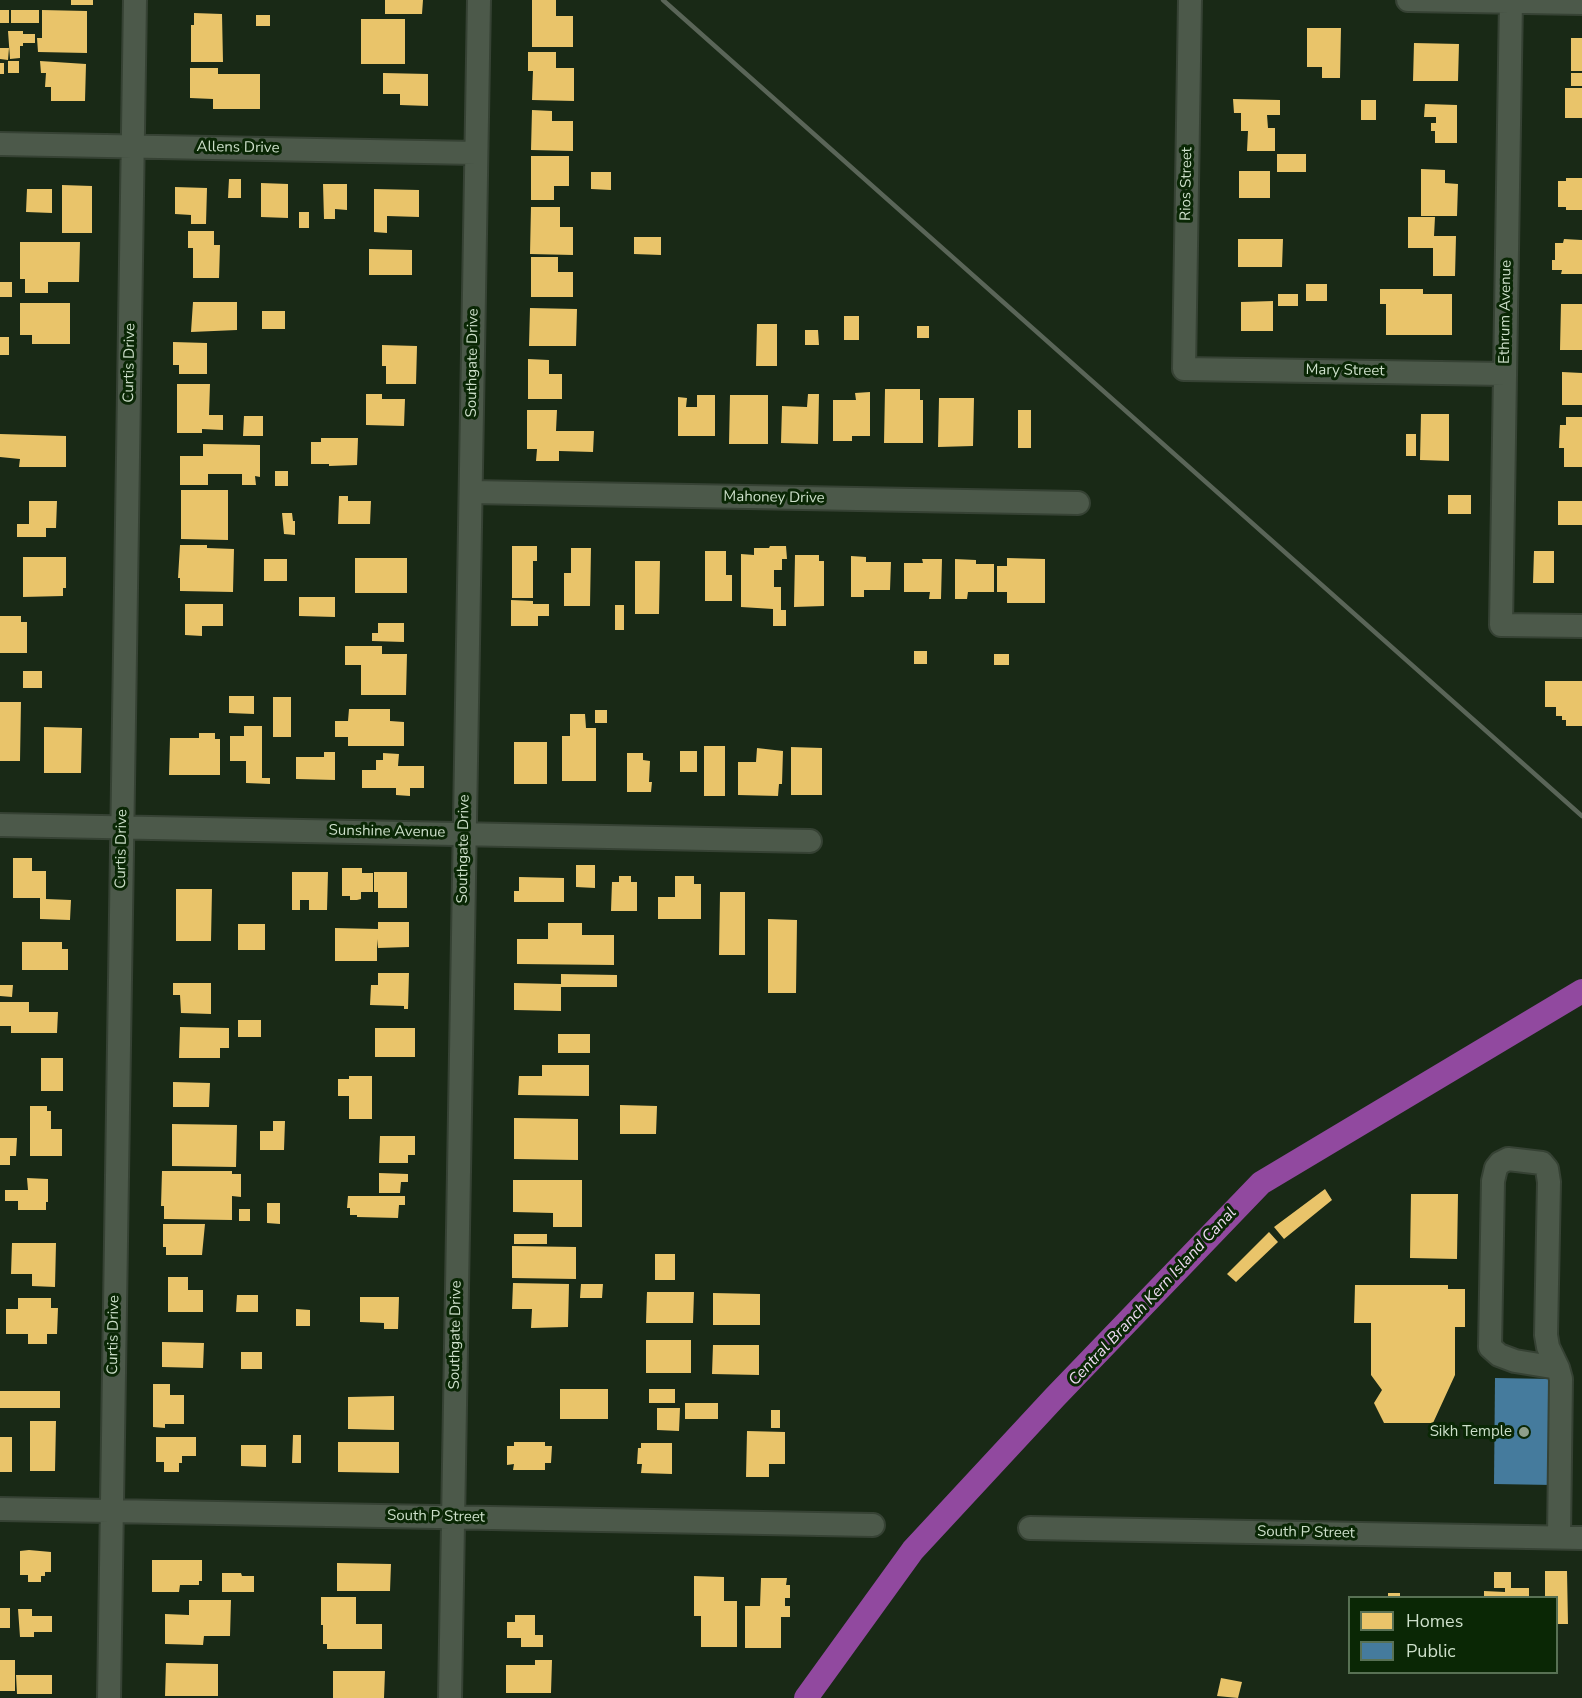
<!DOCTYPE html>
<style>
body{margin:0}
#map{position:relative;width:1582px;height:1698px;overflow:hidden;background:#192916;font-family:"Nunito Sans",sans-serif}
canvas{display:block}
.legend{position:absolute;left:1348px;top:1596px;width:210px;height:78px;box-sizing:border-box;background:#0a2705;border:2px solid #587154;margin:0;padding:8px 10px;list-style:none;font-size:18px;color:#cddfca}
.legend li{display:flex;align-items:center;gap:12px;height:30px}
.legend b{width:30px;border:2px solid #587154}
</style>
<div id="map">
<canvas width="1582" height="1698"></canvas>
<ul class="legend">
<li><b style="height:16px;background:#e9c46a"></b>Homes</li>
<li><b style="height:16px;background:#457b9d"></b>Public</li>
</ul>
</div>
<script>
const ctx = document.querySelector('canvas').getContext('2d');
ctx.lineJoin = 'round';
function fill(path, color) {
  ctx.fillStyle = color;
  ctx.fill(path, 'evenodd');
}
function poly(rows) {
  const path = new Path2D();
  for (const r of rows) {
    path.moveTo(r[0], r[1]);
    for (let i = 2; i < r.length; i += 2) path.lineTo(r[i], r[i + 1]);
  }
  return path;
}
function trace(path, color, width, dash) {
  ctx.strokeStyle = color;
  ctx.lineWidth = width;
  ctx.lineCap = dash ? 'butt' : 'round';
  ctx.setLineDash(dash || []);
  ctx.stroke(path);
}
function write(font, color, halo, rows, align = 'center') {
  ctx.font = font + ' "Nunito Sans",sans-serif';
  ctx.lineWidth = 6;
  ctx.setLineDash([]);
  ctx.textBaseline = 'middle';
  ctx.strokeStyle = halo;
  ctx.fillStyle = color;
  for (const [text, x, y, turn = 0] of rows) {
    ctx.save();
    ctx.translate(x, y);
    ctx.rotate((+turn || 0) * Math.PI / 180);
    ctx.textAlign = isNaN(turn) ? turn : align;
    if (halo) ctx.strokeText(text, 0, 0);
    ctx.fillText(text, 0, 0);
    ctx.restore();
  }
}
const homes = poly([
 [71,0,93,0,93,5,71,5],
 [385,0,423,0,422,14,385,14],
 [532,0,556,0,556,16,573,16,573,47,532,47],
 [0,10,9,10,9,23,0,23],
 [11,10,39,10,39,23,11,23],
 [42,10,87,11,87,53,38,52,37,38,42,38],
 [194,13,222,14,223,62,191,62,191,25,194,25],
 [256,15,270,15,270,26,256,26],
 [361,19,405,19,405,64,361,64],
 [1307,28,1341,28,1340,78,1322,78,1322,67,1307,67],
 [8,31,23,31,23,34,35,34,35,43,23,43,23,46,20,46,20,58,10,59],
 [1571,38,1582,38,1582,71,1571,71],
 [1414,43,1459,44,1458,81,1413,81],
 [0,48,9,48,8,60,0,59],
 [528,52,556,52,556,68,574,68,574,101,532,100,533,71,528,71],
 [8,61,19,61,19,73,8,73],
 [40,61,86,64,85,101,51,101,51,87,45,87,46,73,41,73],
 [0,63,4,63,4,74,0,74],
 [190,68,218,68,218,74,260,74,260,109,213,109,213,99,190,98],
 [383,73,428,74,428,106,400,105,400,94,383,94],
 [1571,73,1582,73,1582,86,1571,86],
 [1565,88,1582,88,1582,118,1565,118],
 [1233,99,1280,100,1280,115,1267,115,1268,128,1275,128,1275,151,1247,151,1248,131,1241,131,1241,113,1234,113],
 [1361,100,1376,100,1376,120,1361,120],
 [1425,104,1457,105,1457,143,1435,143,1435,131,1431,131,1431,123,1436,123,1436,117,1424,117],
 [532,110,552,111,552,121,573,121,573,151,531,150],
 [1277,154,1306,154,1306,172,1277,172],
 [531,156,569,156,569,186,554,186,554,200,531,200],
 [1421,169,1445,170,1445,183,1458,184,1457,216,1421,216],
 [1239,171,1270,171,1270,198,1239,198],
 [591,172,611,172,611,190,591,189],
 [1566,178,1582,178,1582,210,1566,210,1566,207,1558,207,1558,181,1566,181],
 [229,179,241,179,241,198,228,198],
 [261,183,288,184,288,218,261,217],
 [323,184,347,184,347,210,335,209,335,219,324,219],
 [62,185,92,186,92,233,62,233],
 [175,187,207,188,206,224,191,224,191,215,175,214],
 [27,189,52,189,52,213,26,212],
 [374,189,419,190,419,217,387,216,387,233,374,232],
 [531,207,560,207,560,227,573,227,573,255,530,254],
 [299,212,309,212,309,228,299,228],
 [1408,217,1435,217,1434,236,1456,236,1455,276,1433,276,1433,248,1408,248],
 [188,231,214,231,214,245,220,245,219,278,193,278,193,248,188,248],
 [634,237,661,237,661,255,634,254],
 [1238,239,1283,239,1282,267,1238,267],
 [1564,239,1582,240,1582,274,1561,274,1562,270,1552,270,1552,260,1555,260,1555,243,1563,243],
 [20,242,80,242,79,282,48,282,48,293,25,293,25,279,20,279],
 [369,249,412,250,412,275,369,275],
 [531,257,558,257,558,272,573,272,573,297,531,297],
 [0,282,12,282,12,297,0,297],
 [1306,284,1327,284,1327,301,1306,301],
 [1380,289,1423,289,1423,294,1452,294,1452,335,1386,335,1386,304,1380,304],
 [1278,294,1298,294,1298,306,1278,306],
 [1273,301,1273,331,1241,331,1241,302],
 [193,302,237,302,237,330,191,332],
 [20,303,70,303,70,344,32,344,32,335,20,335],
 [1561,304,1582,304,1582,350,1560,350],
 [530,308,577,309,576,346,529,346],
 [262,311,285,311,285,329,262,329],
 [844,316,859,316,859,340,844,340],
 [757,324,777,324,777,366,756,366],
 [917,326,929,326,929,338,917,338],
 [805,330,818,330,819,345,805,345],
 [0,337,9,337,9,355,0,355],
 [173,342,207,343,207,374,179,374,179,365,173,365],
 [382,345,417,346,416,384,386,384,386,366,382,366],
 [528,359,549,360,549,374,562,374,562,399,528,399],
 [1562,372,1582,373,1582,405,1562,405],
 [177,384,210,384,209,415,223,415,223,430,202,429,202,433,177,433],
 [885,389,920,389,920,400,923,400,923,443,884,443],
 [870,392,870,436,852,436,852,441,833,441,833,400,856,400,855,393],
 [366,394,382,394,382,399,405,399,404,426,366,425],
 [808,394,819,394,818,444,781,443,782,406,807,407],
 [697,395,715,395,715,436,678,436,678,397,687,398,686,407,697,407],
 [730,395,768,395,768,444,729,444],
 [939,398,974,398,973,446,938,447],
 [527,410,557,410,556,431,594,431,593,452,559,451,559,461,536,461,537,449,527,449],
 [1018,410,1031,410,1031,448,1018,448],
 [1421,414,1449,414,1449,461,1420,460],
 [244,416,263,416,263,436,243,436],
 [1566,417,1582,417,1582,467,1564,467,1564,448,1559,448,1560,425,1566,425],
 [0,434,66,436,66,467,19,467,20,459,0,457],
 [1406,434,1416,434,1416,456,1406,456],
 [321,438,358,438,357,465,329,466,329,464,311,464,311,442,321,442],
 [203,444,260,445,260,477,255,476,256,485,242,485,242,474,208,474,208,485,180,485,180,456,203,456],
 [275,471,288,471,288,486,275,486],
 [181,490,228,490,228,540,181,539],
 [1448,495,1471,495,1471,514,1448,514],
 [339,496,348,496,348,501,371,501,370,524,338,524],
 [29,501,57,501,56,528,46,528,46,537,17,537,17,524,29,524],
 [1558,501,1582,501,1582,525,1558,525],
 [282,513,292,513,293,521,295,521,295,535,284,534],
 [180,545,207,545,207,548,234,549,233,592,180,591,180,578,178,578],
 [512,546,537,546,537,561,533,561,533,598,512,598],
 [770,546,786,546,787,559,782,559,782,570,774,570,774,587,781,587,781,610,786,610,786,626,773,626,773,609,741,607,741,554,754,555,754,548,769,548],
 [571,548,591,548,590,606,564,606,564,573,571,573],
 [705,551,726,551,726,575,732,575,732,601,705,601],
 [1534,551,1554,551,1554,583,1533,583],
 [795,555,819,555,819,561,824,561,824,606,794,607],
 [851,556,866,557,866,562,891,562,890,590,864,590,864,597,851,597],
 [23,557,66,557,66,588,63,588,63,596,23,597],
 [355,558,407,558,407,593,355,593],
 [1007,558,1045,559,1045,603,1007,603,1007,592,997,592,997,566,1007,566],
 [264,559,287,559,287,581,264,581],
 [922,559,942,559,941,599,929,599,930,592,904,592,904,563,923,563],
 [955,559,976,560,976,564,994,564,994,592,968,592,967,599,955,599],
 [635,561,660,561,659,614,635,614],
 [299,597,335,597,335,617,299,616],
 [511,600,533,601,533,604,549,604,549,616,538,616,538,626,511,626],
 [185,604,223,604,223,626,202,626,202,636,185,635],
 [615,605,624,605,624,630,615,630],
 [0,616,21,616,21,622,27,622,27,653,0,653],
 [378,623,404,623,404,642,372,641,372,633,378,633],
 [345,646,382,646,382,654,407,654,406,695,361,695,361,665,345,665],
 [914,651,927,651,927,664,914,664],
 [994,654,1009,654,1009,665,994,665],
 [23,671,42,671,42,688,23,688],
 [1545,681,1582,681,1582,726,1566,726,1566,720,1562,720,1562,716,1556,716,1556,707,1545,707],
 [229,696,254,696,254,714,229,713],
 [273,697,291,697,291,737,273,737],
 [0,702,21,702,20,761,0,761],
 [349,709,390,709,390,721,404,722,404,746,348,746,348,737,335,737,335,721,348,721],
 [595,710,607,710,607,723,595,723],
 [570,714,585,714,586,728,596,728,596,781,562,781,562,736,570,736],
 [244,726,262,726,262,778,270,778,270,784,246,783,246,761,230,761,230,736,244,736],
 [44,727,82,728,81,773,44,773],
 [199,733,215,733,215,739,220,739,220,775,169,775,170,738,199,738],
 [514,742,547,742,547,784,514,784],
 [704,746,725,746,725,796,704,796],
 [791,747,822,748,822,795,791,795],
 [757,748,783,751,782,784,779,784,778,796,738,795,738,762,756,762],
 [680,751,697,751,697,772,680,772],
 [324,752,335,752,335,780,296,779,296,757,324,757],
 [383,753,399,754,398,766,424,766,424,788,410,788,410,796,396,795,396,788,362,788,362,770,376,770,376,760,383,760],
 [627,753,643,753,643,760,650,761,649,782,652,782,651,792,627,792],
 [13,858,32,858,32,871,46,871,46,899,71,900,70,920,40,919,40,898,13,898],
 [576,865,595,865,595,888,576,887],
 [342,868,362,868,362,873,373,873,373,892,361,892,361,899,357,900,350,900,350,896,342,896],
 [292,872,328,872,327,910,309,910,309,900,300,900,300,910,292,910],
 [374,872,407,872,407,908,378,908,378,892,374,892],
 [619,876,631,876,631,882,637,882,637,911,611,911,612,882,619,882],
 [675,876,694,876,694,884,701,884,701,919,658,919,658,897,675,897],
 [519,877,564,878,564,902,514,902,514,891,519,891],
 [176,889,212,889,211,941,176,941],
 [720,892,745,892,745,955,719,955],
 [768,919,797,920,796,993,768,993],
 [378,922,409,922,409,947,378,948,377,939,377,961,335,961,335,928,378,929],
 [548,923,582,923,582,935,614,935,614,965,517,964,517,939,548,939],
 [238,924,265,924,265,950,238,950],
 [22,942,62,942,62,949,68,949,68,970,22,970],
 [378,973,409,973,408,1009,404,1009,404,1006,370,1005,371,985,378,985],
 [561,974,617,975,617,987,561,987,561,1011,514,1010,514,983,561,984],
 [173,983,211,983,211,1014,181,1013,180,995,173,995],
 [0,985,13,985,12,997,0,996],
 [0,1002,29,1002,29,1012,58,1012,57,1033,11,1033,11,1026,0,1026],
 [238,1020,261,1020,261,1037,238,1037],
 [180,1027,229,1028,229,1048,220,1048,220,1058,179,1058],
 [375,1028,415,1028,415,1057,375,1057],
 [558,1034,590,1034,590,1053,558,1053],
 [41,1058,63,1058,63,1091,41,1091],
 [542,1065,589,1065,589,1096,518,1095,519,1076,542,1076],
 [349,1076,372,1076,372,1119,349,1119,349,1096,338,1096,338,1079,349,1079],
 [173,1082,210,1083,209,1107,173,1107],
 [620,1105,657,1106,656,1134,620,1134],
 [30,1106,47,1106,47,1111,51,1111,51,1129,62,1129,62,1156,30,1156],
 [514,1118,578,1119,578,1160,514,1159],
 [273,1121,285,1121,284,1150,260,1150,260,1131,273,1131],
 [172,1124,237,1125,236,1167,172,1166],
 [380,1136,415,1136,415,1155,408,1155,408,1163,379,1163],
 [0,1138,17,1138,16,1156,10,1156,10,1165,0,1165],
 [162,1171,232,1171,232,1174,241,1174,241,1197,232,1196,232,1220,164,1219,164,1206,161,1206],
 [379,1173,408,1174,408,1182,401,1182,400,1193,379,1193],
 [27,1178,48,1179,48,1202,46,1202,46,1210,18,1210,18,1201,5,1201,5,1190,28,1190],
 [513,1180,582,1180,582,1227,553,1227,553,1213,513,1212],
 [1325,1189,1332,1200,1284,1239,1274,1227],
 [1411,1194,1458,1194,1457,1259,1410,1258],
 [348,1196,405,1196,405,1205,399,1205,398,1218,357,1217,357,1215,350,1215,350,1208,347,1208],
 [267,1203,280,1203,280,1224,267,1223],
 [239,1209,250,1209,250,1221,239,1221],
 [163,1224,205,1224,202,1255,166,1255,166,1247,163,1247],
 [1269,1232,1278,1242,1236,1282,1227,1274],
 [514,1234,547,1234,547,1244,514,1244],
 [12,1243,56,1243,55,1287,32,1286,32,1274,11,1274],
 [512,1246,576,1247,576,1279,512,1278],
 [655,1254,675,1254,675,1280,655,1280],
 [168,1277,188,1277,188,1290,203,1290,203,1312,168,1312],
 [513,1283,569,1284,568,1327,531,1328,532,1309,512,1309],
 [581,1284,603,1284,602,1298,580,1298],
 [1355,1285,1448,1285,1448,1289,1465,1289,1465,1327,1455,1327,1455,1375,1433,1423,1384,1423,1374,1403,1382,1390,1371,1375,1371,1323,1354,1323],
 [647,1292,694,1292,693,1323,646,1323],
 [713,1293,760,1294,760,1325,713,1325],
 [237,1295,258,1295,258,1312,236,1312],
 [360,1297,399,1297,398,1329,384,1329,384,1323,360,1322],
 [18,1298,51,1298,51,1308,58,1308,57,1334,47,1334,47,1344,28,1344,28,1334,6,1334,6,1309,18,1309],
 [296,1309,310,1310,310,1326,296,1326],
 [646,1340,691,1340,691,1373,646,1373],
 [162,1342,204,1343,203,1368,162,1367],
 [713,1345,759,1345,759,1375,712,1374],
 [241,1352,262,1352,262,1369,241,1369],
 [153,1384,170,1384,170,1395,184,1395,184,1424,165,1424,165,1428,153,1427],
 [560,1389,608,1389,608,1419,560,1419],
 [649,1389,675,1389,675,1403,649,1403],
 [0,1391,60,1391,60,1408,0,1408],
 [394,1396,394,1430,348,1429,348,1397],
 [685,1403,718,1403,718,1419,685,1419],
 [657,1408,680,1408,679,1431,657,1430],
 [771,1410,780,1410,780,1428,771,1428],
 [30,1421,56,1421,55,1471,30,1471],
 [747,1431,785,1432,785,1464,769,1464,769,1477,746,1477],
 [293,1435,301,1435,301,1463,292,1463],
 [0,1437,12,1437,12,1472,0,1472],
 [156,1437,196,1437,196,1456,182,1456,182,1463,179,1463,179,1472,164,1472,164,1462,156,1462],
 [338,1442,399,1442,399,1473,338,1472],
 [514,1442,545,1442,545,1446,552,1446,551,1463,545,1463,545,1470,513,1470,514,1464,507,1465,507,1446,514,1446],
 [641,1443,672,1443,672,1474,641,1473,642,1464,637,1464,638,1448,641,1448],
 [241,1445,266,1445,266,1467,241,1466],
 [29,1550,51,1552,51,1572,45,1572,45,1576,41,1576,41,1582,28,1582,28,1575,20,1575,20,1551],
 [152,1560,202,1560,202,1581,199,1581,199,1585,180,1585,179,1592,152,1592],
 [337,1563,391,1564,390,1591,337,1591],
 [1545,1571,1567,1571,1568,1624,1556,1624,1556,1598,1545,1598],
 [1494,1572,1511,1572,1511,1588,1529,1588,1529,1598,1484,1598,1484,1591,1505,1592,1505,1588,1494,1588],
 [222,1573,241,1573,242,1576,254,1576,254,1592,222,1592],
 [694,1576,724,1577,724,1601,737,1601,737,1647,701,1647,701,1616,694,1616],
 [761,1578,787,1578,786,1585,790,1585,790,1598,785,1598,785,1606,790,1606,790,1617,781,1617,781,1648,745,1648,745,1606,760,1606],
 [1388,1593,1400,1593,1400,1598,1388,1598],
 [321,1597,356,1597,356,1624,382,1624,382,1649,327,1649,327,1644,323,1644,323,1625,321,1625],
 [189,1600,231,1600,230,1636,204,1636,203,1645,165,1644,165,1614,189,1615],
 [0,1608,10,1608,10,1628,0,1628],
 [18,1609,32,1609,32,1616,52,1616,52,1632,34,1632,34,1637,20,1637],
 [515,1615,535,1615,535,1635,543,1635,543,1647,521,1647,521,1638,507,1638,507,1622,515,1622],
 [0,1660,15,1660,15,1691,0,1691],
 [535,1660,552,1660,551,1693,506,1693,506,1665,535,1665],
 [166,1663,218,1664,218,1696,165,1696],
 [333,1671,385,1671,384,1698,333,1698],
 [16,1675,52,1675,52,1694,17,1694],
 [1221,1678,1242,1682,1238,1698,1217,1696]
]);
const public = poly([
 [1495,1378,1553,1379,1552,1485,1494,1484]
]);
const canal = poly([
 [806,1698,913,1550,1055,1397,1261,1183,1582,991]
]);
const minor = poly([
 [1190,0,1184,369,1505,374],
 [1408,0,1582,3],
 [1511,0,1501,625,1582,626],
 [0,144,476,153],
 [471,492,1078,503],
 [0,825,810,841],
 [1558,1368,1515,1361,1499,1355,1490,1347,1493,1181,1496,1168,1500,1163,1508,1159,1542,1163,1547,1169,1549,1182,1546,1335,1548,1347,1558,1368,1561,1379,1559,1537],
 [0,1509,873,1525],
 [1030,1528,1582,1538],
 [109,1698,135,0],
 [450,1698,479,0]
]);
const rail = poly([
 [663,0,1582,816]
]);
const markers = [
 [1524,1432,6,"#8e9f8b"]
];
const streetNames = [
 ["Allens Drive",238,148,1],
 ["Rios Street",1187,184,-89],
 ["Ethrum Avenue",1506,312,-89],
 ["Curtis Drive",130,363,-89],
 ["Southgate Drive",473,363,-89],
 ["Mary Street",1345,371,1],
 ["Mahoney Drive",774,498,1],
 ["Sunshine Avenue",387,832,1],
 ["Curtis Drive",122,849,-89],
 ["Southgate Drive",464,849,-89],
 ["Curtis Drive",114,1335,-89],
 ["Southgate Drive",456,1335,-89],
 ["South P Street",436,1517,1],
 ["South P Street",1306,1533,1]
];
const poiNames = [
 ["Sikh Temple",1512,1432]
];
const waterNames = [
 ["Central Branch Kern Island Canal",1153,1297,-47]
];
fill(homes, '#e9c46a');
fill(public, '#457b9d');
trace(canal, '#91499f', 24);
trace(minor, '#364234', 26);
trace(minor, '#4c594a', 22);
trace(rail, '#5a6558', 4.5);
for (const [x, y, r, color] of markers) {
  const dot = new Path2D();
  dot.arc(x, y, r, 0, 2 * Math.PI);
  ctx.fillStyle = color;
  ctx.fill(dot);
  trace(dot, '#0a2705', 2);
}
write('15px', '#cddfca', '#0a2705', streetNames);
write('15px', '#cddfca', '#0a2705', poiNames, 'right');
write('italic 16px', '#edd9f1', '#0a2705', waterNames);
</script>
